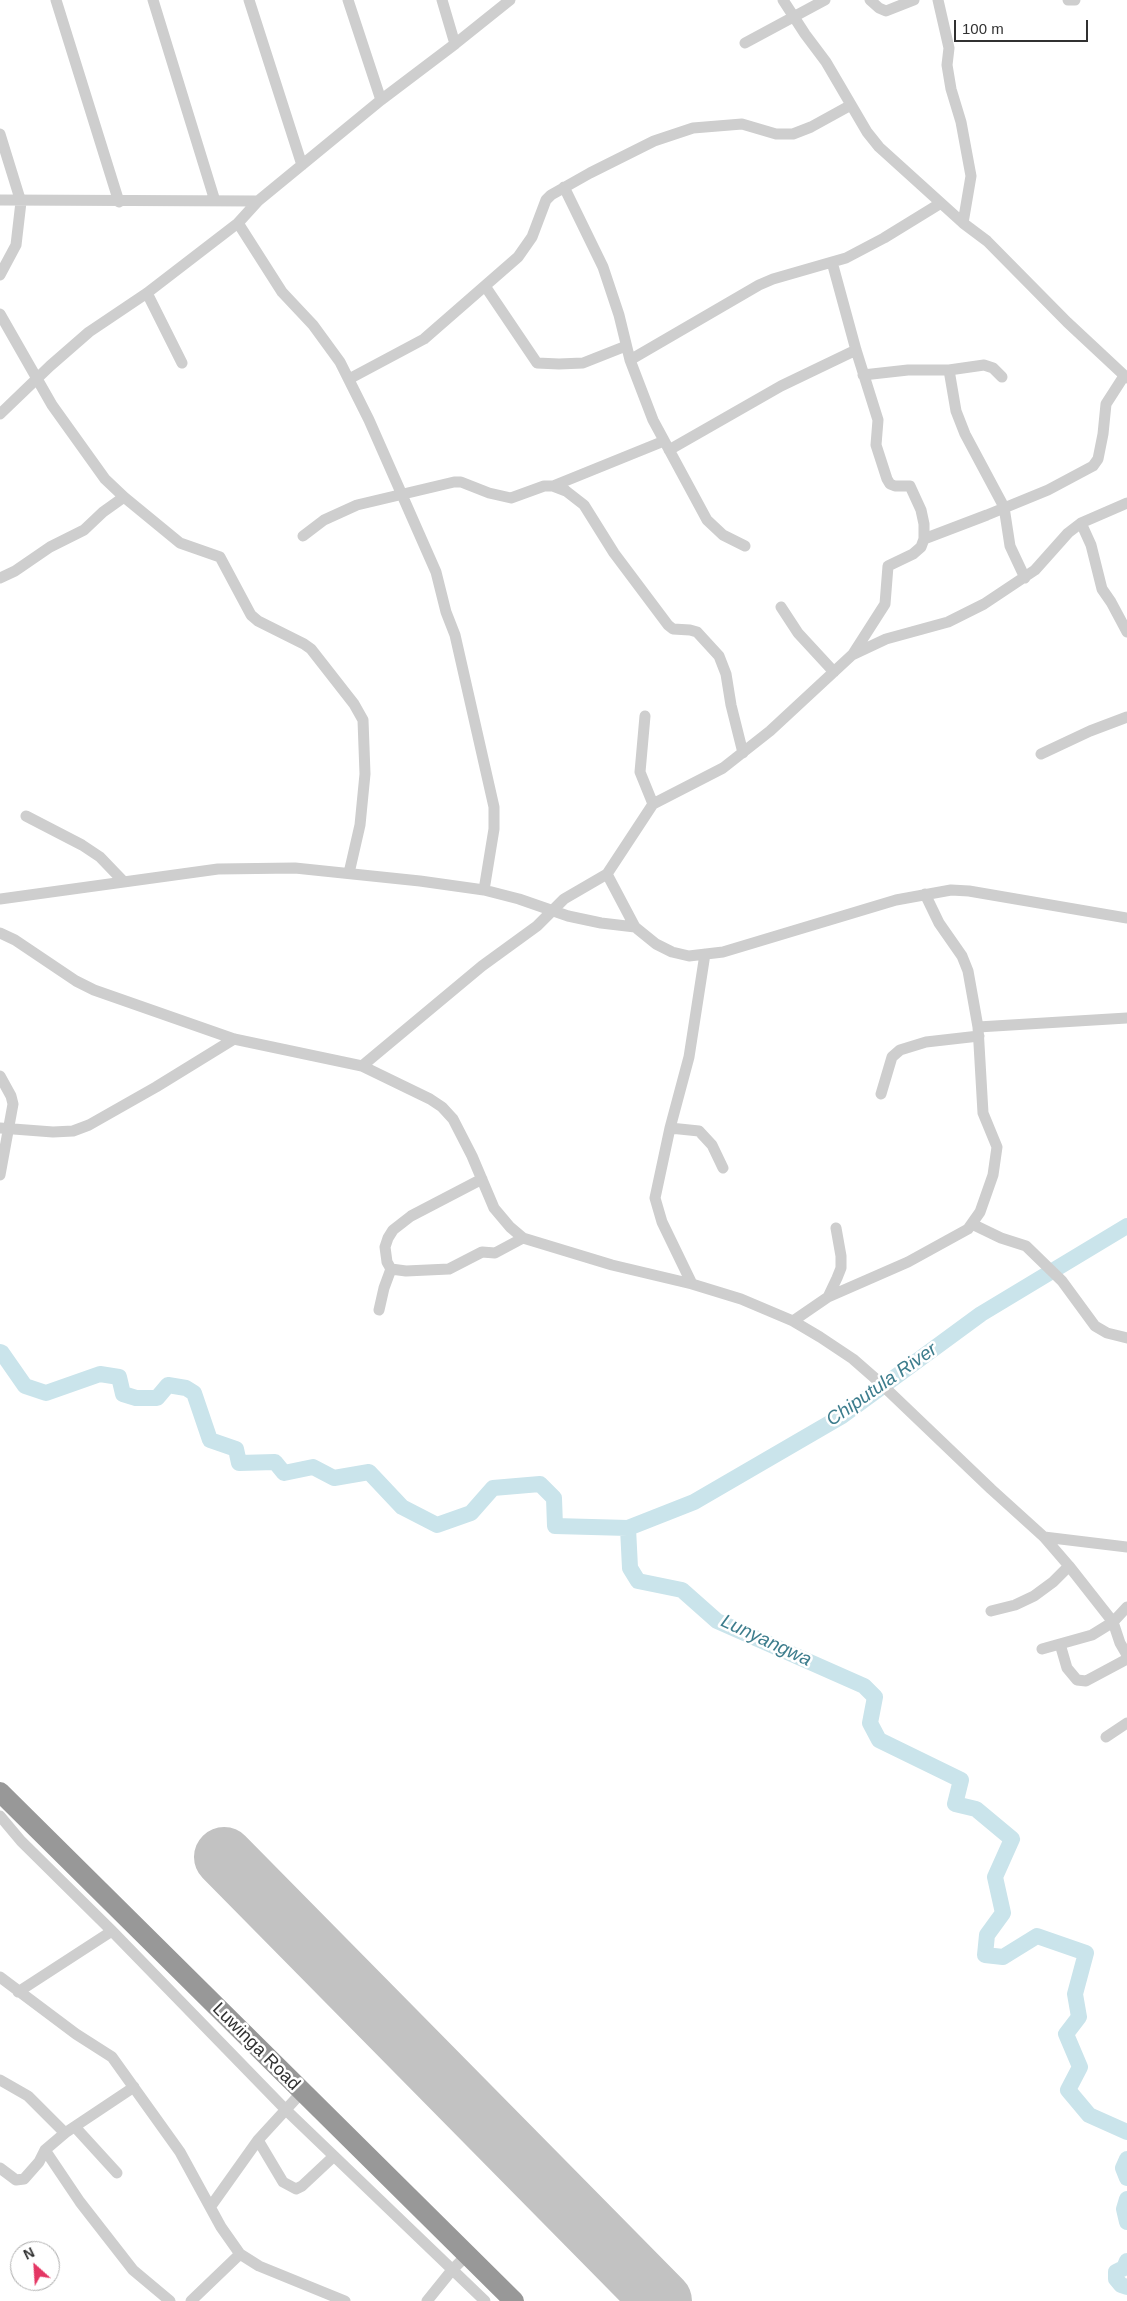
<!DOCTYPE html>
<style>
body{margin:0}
#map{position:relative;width:1127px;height:2301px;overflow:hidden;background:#fff;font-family:Helvetica,sans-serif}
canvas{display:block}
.north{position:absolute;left:10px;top:2241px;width:50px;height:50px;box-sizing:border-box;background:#fff;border:1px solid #adadad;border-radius:50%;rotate:334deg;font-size:14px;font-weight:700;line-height:20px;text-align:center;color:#313131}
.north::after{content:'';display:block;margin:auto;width:18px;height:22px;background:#e43764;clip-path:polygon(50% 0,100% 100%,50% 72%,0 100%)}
.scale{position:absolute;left:954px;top:20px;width:134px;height:22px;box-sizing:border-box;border:2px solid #313131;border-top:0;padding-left:6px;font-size:15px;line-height:18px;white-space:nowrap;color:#313131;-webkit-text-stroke:4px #fff;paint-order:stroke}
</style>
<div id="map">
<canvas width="1127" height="2301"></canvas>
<div class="north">N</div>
<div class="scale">100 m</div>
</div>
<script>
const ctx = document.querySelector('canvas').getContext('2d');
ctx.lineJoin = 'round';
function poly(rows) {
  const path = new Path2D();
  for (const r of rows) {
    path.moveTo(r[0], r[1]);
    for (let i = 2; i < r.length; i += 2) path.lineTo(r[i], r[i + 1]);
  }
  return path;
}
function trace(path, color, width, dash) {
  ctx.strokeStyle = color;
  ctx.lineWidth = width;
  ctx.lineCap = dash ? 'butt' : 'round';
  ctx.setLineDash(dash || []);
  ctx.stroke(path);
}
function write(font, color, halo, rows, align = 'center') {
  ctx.font = font + ' Helvetica,sans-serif';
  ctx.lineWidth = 5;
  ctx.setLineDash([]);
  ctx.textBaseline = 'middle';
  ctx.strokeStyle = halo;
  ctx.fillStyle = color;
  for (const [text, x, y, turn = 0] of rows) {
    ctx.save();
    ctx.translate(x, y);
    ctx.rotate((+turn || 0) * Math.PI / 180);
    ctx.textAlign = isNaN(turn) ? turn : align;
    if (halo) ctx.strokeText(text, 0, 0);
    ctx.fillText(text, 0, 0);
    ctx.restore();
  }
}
const river = poly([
 [0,1352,2,1353,25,1386,46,1393,100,1374,119,1377,123,1394,136,1398,157,1398,168,1385,186,1388,194,1393,210,1440,236,1449,239,1463,275,1462,284,1473,313,1467,334,1478,369,1472,402,1507,437,1525,471,1513,493,1488,540,1484,554,1498,555,1526,628,1528,630,1568,638,1581,682,1590,717,1621,864,1686,875,1697,870,1723,879,1740,961,1780,955,1804,976,1809,1012,1839,995,1877,1003,1913,987,1935,985,1955,1003,1957,1037,1936,1086,1953,1075,1994,1079,2017,1066,2034,1080,2067,1068,2090,1089,2115,1127,2132],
 [628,1528,694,1502,842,1416,981,1314,1127,1226],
 [1127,2159,1123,2168,1127,2178],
 [1127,2199,1124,2209,1127,2222],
 [1127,2261,1124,2268,1116,2272,1116,2279,1121,2285,1127,2287]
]);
const runway = poly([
 [224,1857,662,2301]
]);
const street = poly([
 [56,0,119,202],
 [153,0,215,201],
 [249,0,302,165],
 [348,0,381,100],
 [442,0,455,44],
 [783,0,805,34,826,62,867,132,879,147,963,223,987,241,1067,322,1127,378],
 [870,0,879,8,886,11,914,0],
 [938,0,949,48,947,65,951,89,961,122,971,176,963,223],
 [1068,0,1075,0],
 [745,43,825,0],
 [0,134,21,202,16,245,0,275],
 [564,187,603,267,619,315,630,360,653,420,707,520,723,535,745,546],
 [0,200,258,201],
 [238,223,282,292,313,325,340,362,369,420,436,572,446,612,455,635,494,807,494,829,484,890],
 [485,286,537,363,559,364,583,363,626,346],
 [147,293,182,363],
 [0,314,52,405,105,479,124,497,180,543,220,557,251,615,258,621,304,644,311,649,354,704,363,720,365,774,360,825,349,873],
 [630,360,759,285,773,279,832,262],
 [863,375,908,370,949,370],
 [1002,377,993,368,984,365,949,370,956,411,965,434,1004,507,1010,546,1025,578],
 [349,379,424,339,518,257,532,237,546,200,551,195,590,173,654,141,693,128,742,124,776,134,793,134,811,127,851,105],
 [0,414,50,366,89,332,147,293,238,223,258,201,381,100,455,44,510,0],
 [669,450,781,386,856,350],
 [553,486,664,441],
 [1081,523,1091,545,1102,589,1111,602,1127,632],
 [303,536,324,520,357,505,454,482,461,482,489,493,511,498,544,486,553,486,566,491,584,505,614,553,668,625,673,629,690,630,697,632,719,656,726,674,731,705,743,753],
 [924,539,987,515,1048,490,1093,466,1098,459,1103,434,1106,404,1124,376],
 [0,578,15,571,50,547,84,530,103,512,124,497],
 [781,607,798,633,834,672],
 [853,654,885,604,888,566,913,554,921,547,924,539,924,524,921,510,910,486,895,486,890,484,887,479,876,445,878,420,856,350,832,262,846,258,884,238,941,203],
 [645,716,640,772,653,804],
 [1041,754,1090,731,1127,717],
 [26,816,82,845,100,857,124,882],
 [607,874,635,927],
 [0,899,218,869,295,868,420,881,484,890,519,899,568,916,601,923,635,927,656,944,672,952,689,956,723,952,896,900,951,890,969,891,1127,918],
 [0,933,15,940,76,981,94,990,234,1039,362,1066,430,1099,442,1107,453,1119,472,1156,494,1208,510,1227,523,1238,612,1265,692,1284,741,1299,793,1321,820,1337,853,1359,877,1380,991,1489,1044,1537,1069,1566,1113,1622,1120,1643,1127,1655],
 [978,1027,1127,1018],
 [362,1066,482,966,537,926,564,899,607,874,653,804,723,768,770,731,852,655,886,639,948,622,984,604,1035,570,1068,533,1081,523,1127,503],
 [0,1076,11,1096,13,1104,0,1175],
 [881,1094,892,1057,900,1050,926,1042,979,1036],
 [0,1128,53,1132,73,1131,89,1125,156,1087,234,1039],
 [670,1128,699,1131,712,1145,723,1168],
 [482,1179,411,1216,393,1230,388,1238,385,1247,387,1262,391,1269,406,1271,449,1269,482,1252,495,1253,523,1238],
 [972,1224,1001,1238,1026,1246,1062,1281,1095,1326,1107,1333,1127,1338],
 [692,1284,662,1222,655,1198,670,1128,689,1057,705,954],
 [828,1297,908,1262,968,1229,980,1212,993,1175,997,1147,983,1113,978,1027,968,971,962,956,939,923,925,894],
 [379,1310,384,1288,391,1269],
 [793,1321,828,1297,837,1278,841,1268,841,1256,836,1228],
 [1044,1537,1127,1547],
 [991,1611,1015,1605,1034,1596,1053,1582,1069,1566],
 [1060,1644,1067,1668,1077,1680,1086,1681,1127,1659],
 [1042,1649,1092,1635,1113,1622,1127,1607],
 [1106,1737,1127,1723],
 [0,1816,21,1841,112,1931,286,2110,485,2301],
 [0,1977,76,2034,112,2057,180,2152,221,2227,240,2254,259,2266,345,2301],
 [18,1992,112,1931],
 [0,2080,28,2096,65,2133],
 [75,2127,117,2173],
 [258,2140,283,2182,296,2189,302,2186,333,2157],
 [45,2150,80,2202,133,2270,170,2301],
 [0,2168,16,2180,24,2179,39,2162,45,2150,65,2133,134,2087],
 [211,2206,258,2140,302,2092],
 [191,2301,240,2254],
 [427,2301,452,2270,467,2255]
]);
const highway = poly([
 [0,1792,514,2301]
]);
const streetNames = [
 ["Luwinga Road",256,2047,45]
];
const waterNames = [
 ["Chiputula River",882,1385,-35],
 ["Lunyangwa",766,1641,25]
];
trace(river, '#cae4eb', 16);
trace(runway, '#c2c2c2', 60);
trace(street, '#cecece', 11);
trace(highway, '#989898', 20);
write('18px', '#313131', '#fff', streetNames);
write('italic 19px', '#3d7d8d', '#fff', waterNames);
</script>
